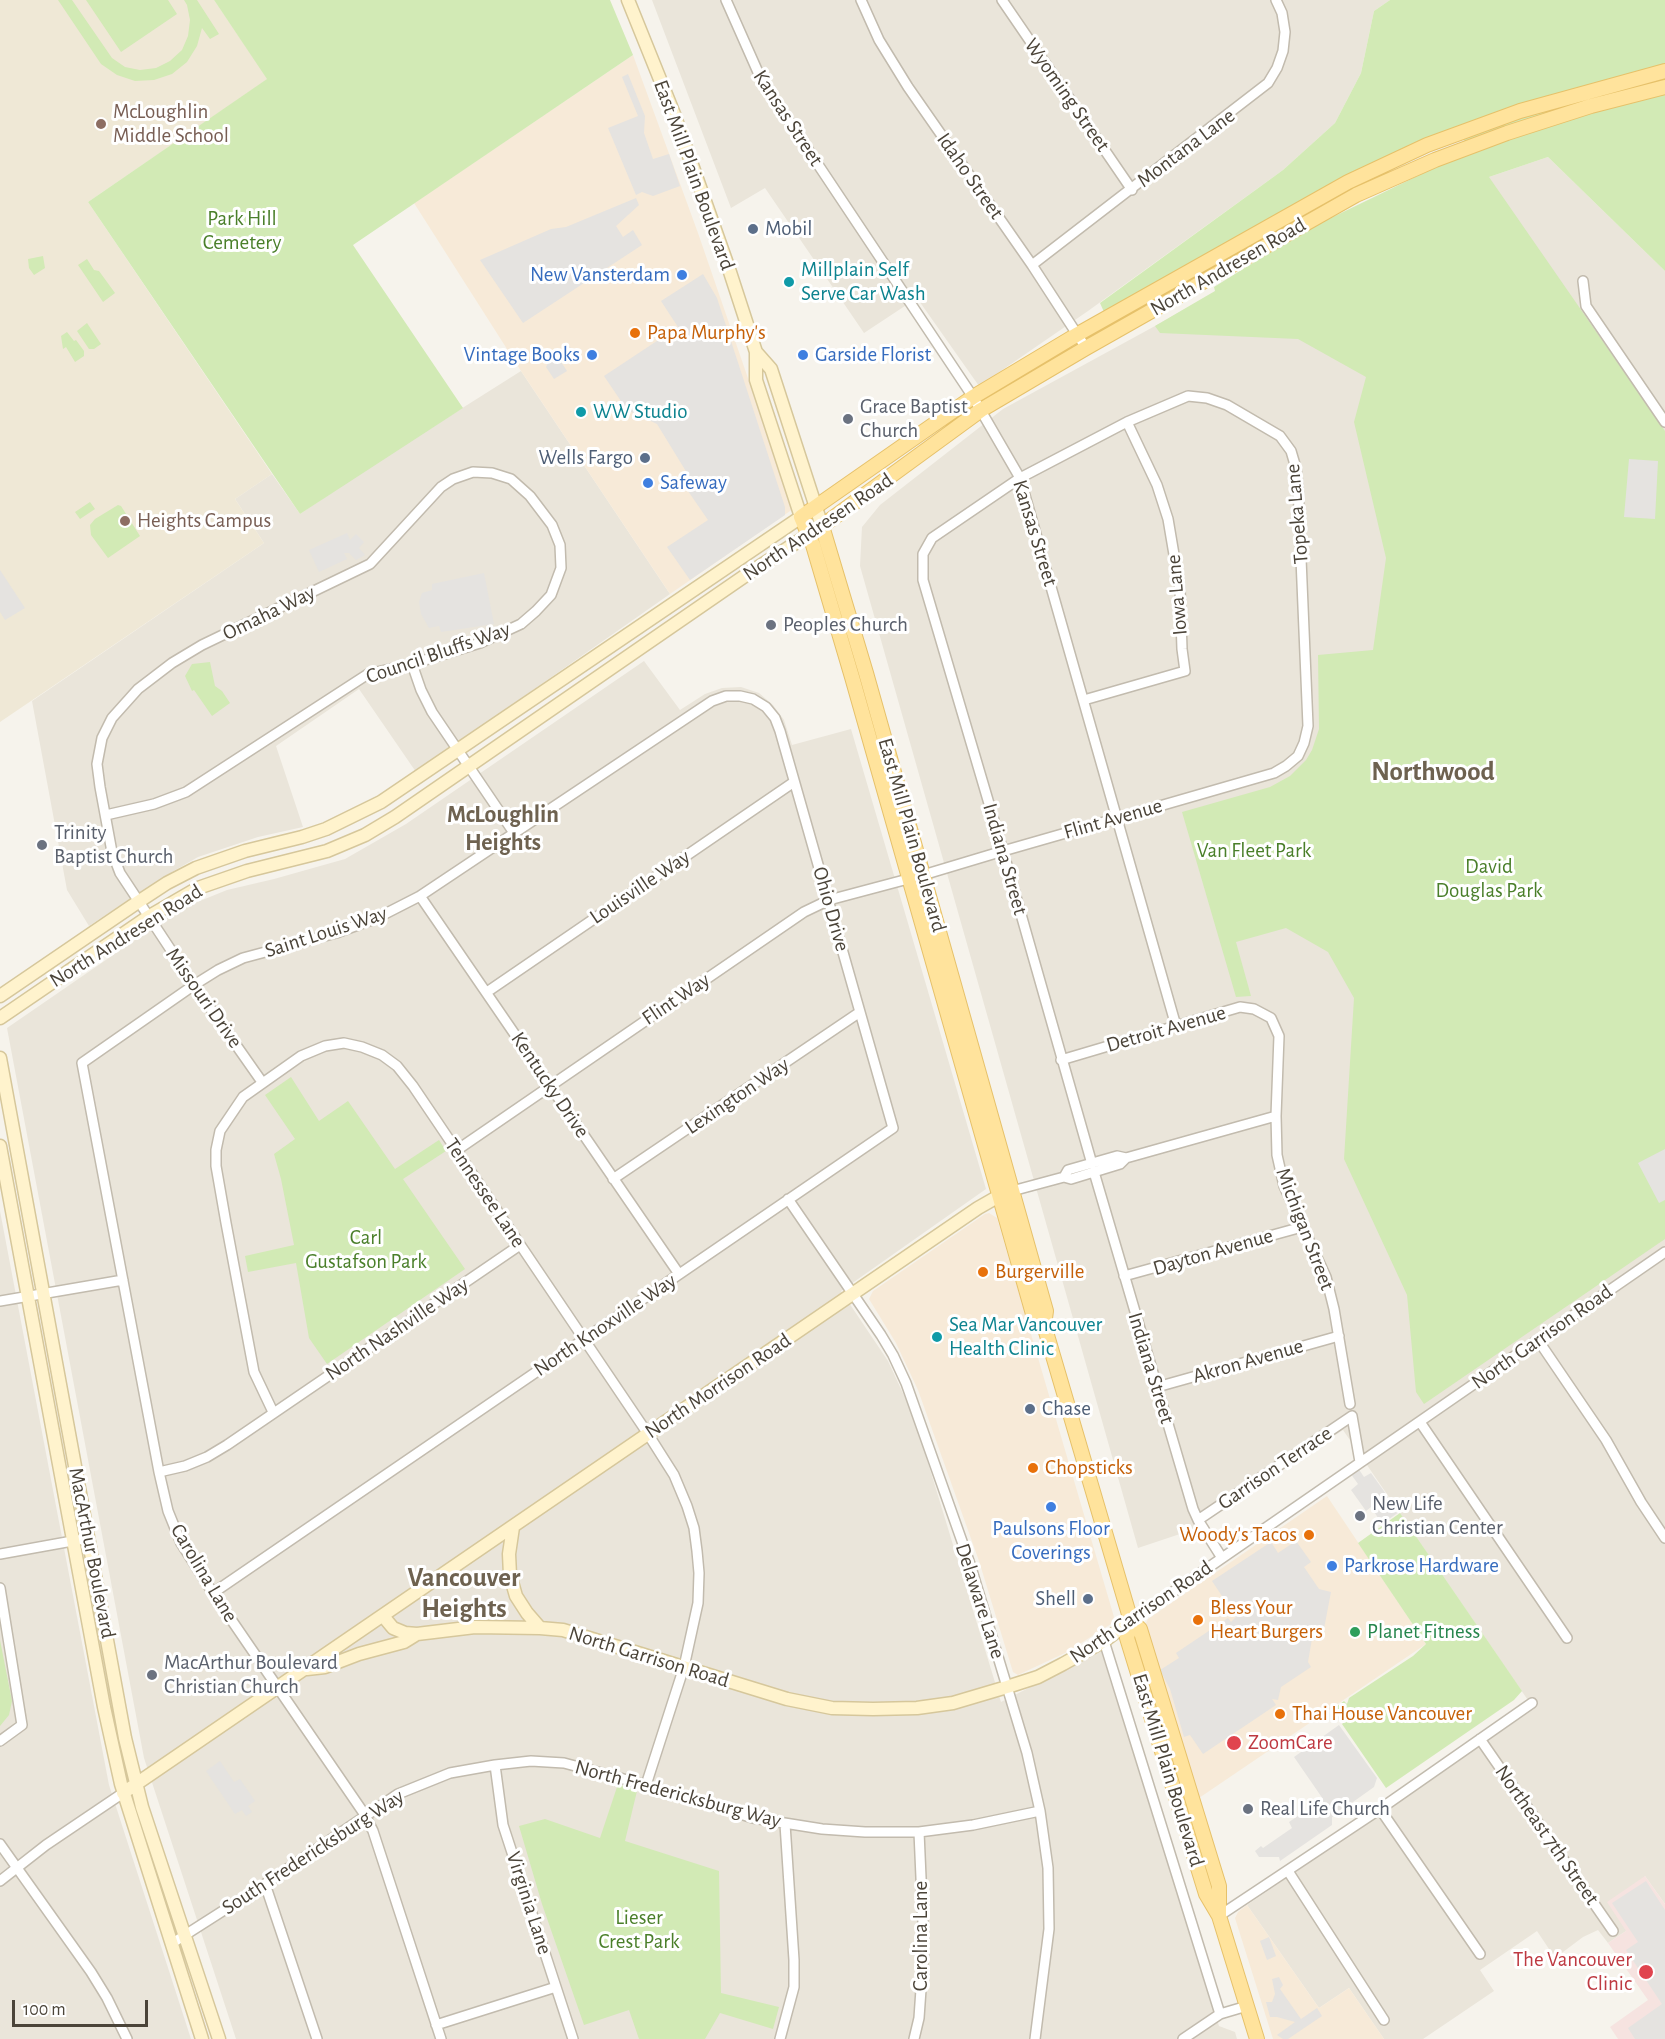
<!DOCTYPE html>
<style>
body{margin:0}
#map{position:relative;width:1665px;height:2039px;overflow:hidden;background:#f6f3ec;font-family:"Alegreya Sans",sans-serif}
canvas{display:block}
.scale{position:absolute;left:12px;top:2000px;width:136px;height:27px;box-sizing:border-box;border:3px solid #4b4439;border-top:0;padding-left:8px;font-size:18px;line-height:21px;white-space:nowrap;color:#4b4439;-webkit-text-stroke:4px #fff;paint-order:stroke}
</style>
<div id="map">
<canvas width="1665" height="2039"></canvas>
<div class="scale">100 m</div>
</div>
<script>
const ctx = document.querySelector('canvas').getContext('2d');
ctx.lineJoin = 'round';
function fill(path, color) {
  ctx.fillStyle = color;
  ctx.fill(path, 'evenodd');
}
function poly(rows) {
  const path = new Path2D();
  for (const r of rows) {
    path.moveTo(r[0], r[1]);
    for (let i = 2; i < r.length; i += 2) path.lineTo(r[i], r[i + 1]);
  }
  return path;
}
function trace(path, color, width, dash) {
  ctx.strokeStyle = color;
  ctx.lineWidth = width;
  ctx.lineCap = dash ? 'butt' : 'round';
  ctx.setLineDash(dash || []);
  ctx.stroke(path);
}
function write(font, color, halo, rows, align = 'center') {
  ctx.font = font + ' "Alegreya Sans",sans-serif';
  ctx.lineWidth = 6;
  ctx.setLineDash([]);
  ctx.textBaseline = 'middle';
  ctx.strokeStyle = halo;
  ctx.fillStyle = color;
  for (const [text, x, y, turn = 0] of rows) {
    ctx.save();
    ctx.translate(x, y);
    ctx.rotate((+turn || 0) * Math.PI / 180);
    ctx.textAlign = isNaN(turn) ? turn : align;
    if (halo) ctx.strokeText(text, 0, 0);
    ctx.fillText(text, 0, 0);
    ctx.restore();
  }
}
const residential = poly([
 [652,0,1390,0,1374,11,1361,73,1335,123,1283,170,1088,311,979,386,917,298,864,333,765,188,731,208],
 [1548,157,1665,271,1665,1904,1645,1876,1626,1931,1608,1943,1598,1930,1583,1937,1555,1958,1537,1931,1480,1970,1494,1991,1423,2039,1384,2039,1349,1988,1319,2008,1247,1905,1534,1709,1343,1430,1192,1530,1138,1548,860,566,862,527,880,505,1003,409,1155,326,1216,291,1489,177],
 [521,371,670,594,416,772,359,689,276,746,303,827,258,837,198,857,165,876,89,926,67,890,32,701,264,543,235,499,272,474,300,514,380,460],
 [644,661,680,710,705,694,722,688,741,687,759,693,773,705,784,720,792,745,851,729,986,1189,841,1291,888,1361,914,1417,1001,1702,1101,1651,1219,2026,1235,2032,1237,2039,236,2039,144,1758,7,1028,180,909,227,890,274,879,345,859,406,824],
 [0,1211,109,1785,191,2039,0,2039]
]);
const commercial = poly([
 [633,55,698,233,793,509,670,594,521,371,414,203],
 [989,1213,997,1218,1114,1617,1111,1624,1067,1652,1018,1675,1013,1672,979,1561,918,1390,896,1343,869,1299,873,1291,985,1214],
 [1327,1496,1426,1644,1199,1798,1145,1625,1148,1619],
 [1247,1905,1319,2008,1349,1988,1384,2039,1273,2039,1235,1918,1238,1912]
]);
const education = poly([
 [0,0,214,0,268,79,88,202,272,474,235,499,264,543,0,722]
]);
const medical = poly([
 [1645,1876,1665,1904,1665,2039,1618,2039,1610,2027,1648,2000,1608,1943,1626,1931,1607,1902]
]);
const green = poly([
 [58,0,72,0,112,58,125,67,140,70,156,68,170,61,182,50,188,36,190,20,187,5,184,0,197,0,219,34,210,39,202,28,197,46,187,62,172,74,154,80,135,81,117,75,101,64],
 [86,0,168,0,177,14,121,52],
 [214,0,610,0,633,55,353,245,463,408,300,514,88,202,267,79],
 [1390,0,1665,0,1665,271,1548,157,1489,177,1665,431,1665,1239,1424,1404,1416,1392,1407,1295,1344,1159,1354,998,1328,952,1286,928,1236,942,1251,996,1236,997,1182,812,1270,787,1290,776,1306,760,1312,750,1319,729,1318,655,1373,650,1386,558,1354,422,1366,377,1298,339,1160,333,1155,326,1215,291,1214,287,1306,230,1471,150,1456,129,1104,312,1100,303,1283,170,1335,123,1361,73,1374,11],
 [43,256,45,268,34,275,29,268,28,259],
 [87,259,94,270,99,271,115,293,103,302,78,265],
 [87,323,101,344,94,349,89,349,77,331],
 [67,332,74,341,76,340,84,351,84,356,75,362,66,347,63,349,61,336],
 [90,502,95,509,80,519,75,512],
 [118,505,121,506,140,536,108,558,91,535,90,525,95,519],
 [210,662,215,686,222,691,230,703,212,716,194,690,192,691,185,676,192,664],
 [291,1077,319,1121,348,1101,395,1169,439,1140,446,1151,403,1179,465,1269,327,1364,309,1338,296,1263,248,1272,245,1256,294,1245,281,1179,274,1154,295,1139,265,1095],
 [1400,1513,1522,1691,1514,1700,1386,1788,1342,1724,1345,1721,1336,1707,1344,1701,1347,1704,1349,1698,1413,1656,1426,1644,1358,1543],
 [0,1640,12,1701,9,1715,0,1726],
 [618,1784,637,1791,625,1841,719,1871,721,1993,779,2007,773,2029,720,2013,705,2039,639,2039,629,2010,584,2025,542,1904,519,1826,545,1819,600,1838]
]);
const parking = poly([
 [628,74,645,116,644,133,653,159,669,154,680,186,653,196,642,192,636,195,608,128,638,116,622,77],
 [636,198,639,205,616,226,623,237,633,230,642,245,523,323,480,260,551,229,566,227],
 [703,274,717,298,785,507,785,515,690,580,667,547,708,520,688,491,695,486,657,424,627,410,604,376,678,327,661,301],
 [568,344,574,353,561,362,567,371,554,379,546,367,550,359,563,350,562,347],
 [1629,459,1658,461,1655,519,1624,517],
 [347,533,350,540,356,534,364,542,359,548,365,555,356,560,349,553,344,553,347,559,319,572,309,550],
 [0,570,25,608,5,620,0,612],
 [484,573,494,624,441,632,439,626,429,628,421,614,419,602,422,593,432,590,432,584],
 [1665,1149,1665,1200,1659,1203,1638,1163],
 [1356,1465,1364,1477,1371,1473,1399,1512,1382,1524,1371,1507,1366,1511,1351,1490,1358,1484,1348,1470],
 [1296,1541,1311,1562,1304,1567,1319,1589,1331,1592,1323,1634,1313,1633,1308,1662,1311,1667,1281,1687,1278,1700,1272,1699,1276,1705,1203,1754,1190,1735,1184,1737,1170,1689,1160,1670,1179,1658,1176,1653,1228,1618,1231,1622,1236,1617,1212,1581,1271,1542,1278,1553],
 [1339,1725,1377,1778,1374,1787,1332,1817,1332,1825,1280,1861,1279,1857,1259,1857,1255,1851,1261,1846,1263,1848,1292,1828,1289,1822,1323,1799,1294,1757],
 [220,1761,234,1782,240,1779,255,1801,248,1806,252,1812,246,1816,242,1810,235,1814,206,1771],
 [1646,1881,1665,1910,1665,2039,1635,2039,1628,2028,1662,2004,1626,1950,1638,1942,1612,1903],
 [1269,1937,1276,1956,1267,1960,1260,1941],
 [1279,1977,1283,1985,1280,1989,1301,2019,1317,2008,1322,2016,1288,2039,1283,2039,1277,2035,1295,2022,1277,2017,1270,2017,1266,2002,1272,2002,1275,1994,1272,1979]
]);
const street = poly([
 [726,0,761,79,973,397,1020,478,1176,1026],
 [861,0,879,40,908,87,1032,265,1086,348],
 [1002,0,1132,190],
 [1032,265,1268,83,1277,68,1283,51,1285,32,1282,13,1276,0],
 [1583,281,1586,306,1665,422],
 [412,664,421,690,432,712,514,833],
 [1084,700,1185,671,1182,649,1180,590,1168,519,1157,485,1127,422],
 [106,815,154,804,186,792,368,674,412,664,480,643,521,624,536,611,551,595,561,568,560,545,552,525,530,496,511,479,492,473,473,472,453,479,441,487,370,564,202,645,172,663,138,689,112,718,102,738,97,764,100,787,112,852,120,873,194,985,262,1082],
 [923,875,1003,851,1118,818,1274,773,1286,766,1298,756,1304,743,1308,726,1298,487,1296,468,1291,451,1280,436,1227,405,1207,398,1188,396,1127,422,1020,478,932,538,923,554,923,580,1003,851,1092,1164],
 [420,896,679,1274],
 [487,992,794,782],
 [1061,1060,1240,1007,1254,1009,1271,1018,1279,1036,1276,1116,1277,1155,1284,1186,1326,1277,1334,1309,1350,1404],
 [457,1150,804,912,829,900,908,879],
 [1094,1172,1193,1509,1198,1520,1222,1558],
 [1064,1177,1068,1170,1117,1156,1126,1158,1276,1116],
 [613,1179,860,1012],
 [1012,1191,1064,1177,1071,1179,1120,1164,1126,1158],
 [788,1199,881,1335,893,1355,906,1383,970,1564,1027,1753,1040,1811,1048,1868,1049,1929,1035,2039],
 [1124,1276,1302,1227],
 [0,1301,123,1280],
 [1538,1340,1606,1440,1641,1502,1665,1538],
 [1157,1387,1339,1336],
 [273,1412,254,1372,226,1223,216,1166,216,1150,220,1131,243,1097,301,1056,325,1046,344,1043,362,1047,382,1055,397,1066,413,1086,648,1434,674,1475,687,1506,694,1528,697,1551,699,1573,698,1603,684,1667,646,1785],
 [1420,1422,1567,1638],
 [159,1472,185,1466,207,1457,227,1445,520,1245],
 [1198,1520,1352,1416,1360,1462],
 [0,1554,89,1538],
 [0,1588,22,1725,0,1741],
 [213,1593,893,1128,780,731,775,718,766,707,753,699,740,696,726,696,712,701,420,896,377,918,336,933,243,958,218,970,194,985,82,1063,159,1472,168,1511,181,1543,213,1593,365,1815,373,1831,441,2039],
 [1131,1621,1665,1252],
 [1104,1641,1220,2014],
 [1480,1739,1613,1931],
 [495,1765,503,1825,573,2039],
 [1380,1809,1480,1954],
 [0,1844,91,1972,107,1998,127,2039],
 [1288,1871,1384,2020],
 [0,1881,46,1845,123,1793],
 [265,1884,317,2039],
 [1219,1916,1380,1809,1532,1703],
 [171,1944,265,1884,398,1794,450,1773,495,1765,531,1761,564,1763,646,1785,753,1818,822,1829,865,1832,919,1832,973,1825,1040,1811],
 [436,2025,556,1987],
 [780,2039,794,1987,794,1960,785,1824],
 [914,2039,919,2018,924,1946,919,1832],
 [1183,2039,1220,2014,1247,2006]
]);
const secondary = poly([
 [0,996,138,902,167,883,196,868,245,851,302,837,326,829,381,802,801,517,756,380,756,352,729,269,674,114,628,0],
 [0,1018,148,917,198,888,247,871,327,851,365,835,395,817,749,573,822,526,771,369,756,352],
 [0,1058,125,1738,142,1807,219,2039],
 [0,1146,104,1707,121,1784,202,2039],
 [513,1527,509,1554,510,1575,516,1596,527,1613,540,1628],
 [383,1616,393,1628,405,1633,417,1634,475,1627,540,1628,563,1630,787,1699,832,1708,873,1709,917,1708,953,1703,1007,1687,1038,1677,1063,1664,1104,1641,1131,1621],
 [307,1669,325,1667,359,1654,404,1642,417,1634],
 [123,1793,978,1208,999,1196,1008,1192]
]);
const primary = poly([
 [1044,1325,1033,1314,852,677,813,545,801,517,973,397,1078,334,1348,182,1427,145,1520,111,1665,71],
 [1131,1621,1140,1629,1219,1886,1219,1916],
 [1257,2039,1219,1916,1206,1894,1127,1638,1131,1621,1044,1325,1046,1311,866,673,822,526,981,410,1086,348,1356,195,1435,160,1507,133,1591,106,1665,87]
]);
const markers = [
 [101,124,6,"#8d6e63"],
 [753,229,6,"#5c6f8a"],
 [682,275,6,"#3f7fe0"],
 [789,282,6,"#0f9aa8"],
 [635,333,6,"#e8710a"],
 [592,355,6,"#3f7fe0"],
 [803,355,6,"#3f7fe0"],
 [581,412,6,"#0f9aa8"],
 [848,419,6,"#6b7280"],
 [645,458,6,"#5c6f8a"],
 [648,483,6,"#3f7fe0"],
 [125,521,6,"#8d6e63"],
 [771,625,6,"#6b7280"],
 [42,845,6,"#6b7280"],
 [983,1272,6,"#e8710a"],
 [937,1337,6,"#0f9aa8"],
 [1030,1409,6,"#5c6f8a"],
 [1033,1468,6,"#e8710a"],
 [1051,1507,6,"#3f7fe0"],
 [1360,1516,6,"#6b7280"],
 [1309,1535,6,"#e8710a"],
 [1332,1566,6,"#3f7fe0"],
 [1088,1599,6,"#5c6f8a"],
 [1198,1620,6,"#e8710a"],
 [1355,1632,6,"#2e9e5b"],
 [152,1675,6,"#6b7280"],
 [1280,1714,6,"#e8710a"],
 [1234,1743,8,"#e0444e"],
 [1248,1809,6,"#6b7280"],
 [1646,1972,8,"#e0444e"]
];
const streetNames = [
 ["Wyoming Street",1067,95,55],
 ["Kansas Street",788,118,57],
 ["Montana Lane",1186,148,-37],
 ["East Mill Plain Boulevard",694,175,70],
 ["Idaho Street",970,176,55],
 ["North Andresen Road",1228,267,-30],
 ["Topeka Lane",1297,514,-95],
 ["North Andresen Road",818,527,-34],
 ["Kansas Street",1035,533,73],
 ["Iowa Lane",1177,595,-95],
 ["Omaha Way",269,613,-26],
 ["Council Bluffs Way",438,653,-19],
 ["Flint Avenue",1113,819,-16],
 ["East Mill Plain Boulevard",912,835,74],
 ["Indiana Street",1005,859,74],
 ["Louisville Way",640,887,-34],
 ["Ohio Drive",831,909,74],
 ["Saint Louis Way",326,932,-18],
 ["North Andresen Road",126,936,-32],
 ["Missouri Drive",204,998,55],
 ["Flint Way",676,999,-34],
 ["Detroit Avenue",1166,1029,-16],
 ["Kentucky Drive",550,1085,56],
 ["Lexington Way",737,1096,-34],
 ["Tennessee Lane",485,1193,56],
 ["Michigan Street",1305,1229,69],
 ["Dayton Avenue",1213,1252,-16],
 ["North Knoxville Way",605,1325,-34],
 ["North Nashville Way",397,1329,-34],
 ["North Garrison Road",1542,1337,-35],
 ["Akron Avenue",1248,1361,-16],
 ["Indiana Street",1151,1368,73],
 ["North Morrison Road",718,1386,-34],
 ["Garrison Terrace",1275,1468,-34],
 ["MacArthur Boulevard",92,1553,79],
 ["Carolina Lane",204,1573,59],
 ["Delaware Lane",980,1601,72],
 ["North Garrison Road",1141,1612,-34],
 ["North Garrison Road",649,1657,17],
 ["East Mill Plain Boulevard",1168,1770,73],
 ["North Fredericksburg Way",678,1794,15],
 ["Northeast 7th Street",1547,1835,55],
 ["South Fredericksburg Way",313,1852,-33],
 ["Virginia Lane",529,1903,72],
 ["Carolina Lane",921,1936,-90]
];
const educationNames = [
 ["McLoughlin",113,112],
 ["Middle School",113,136],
 ["Heights Campus",137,521]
];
const parkNames = [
 ["Park Hill",242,219],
 ["Cemetery",242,243],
 ["Van Fleet Park",1254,851],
 ["David",1489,867],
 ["Douglas Park",1489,891],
 ["Carl",366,1238],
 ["Gustafson Park",366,1262],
 ["Lieser",639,1918],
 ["Crest Park",639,1942]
];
const serviceNames = [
 ["Mobil",765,229],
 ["Wells Fargo",633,458,"right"],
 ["Chase",1042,1409],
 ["Shell",1076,1599,"right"]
];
const cultureNames = [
 ["Millplain Self",801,270],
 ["Serve Car Wash",801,294],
 ["WW Studio",593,412],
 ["Sea Mar Vancouver",949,1325],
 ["Health Clinic",949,1349]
];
const shopNames = [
 ["New Vansterdam",670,275,"right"],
 ["Vintage Books",580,355,"right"],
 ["Garside Florist",815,355],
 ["Safeway",660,483],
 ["Paulsons Floor",1051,1529,"center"],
 ["Coverings",1051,1553,"center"],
 ["Parkrose Hardware",1344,1566]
];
const foodNames = [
 ["Papa Murphy's",647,333],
 ["Burgerville",995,1272],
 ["Chopsticks",1045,1468],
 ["Woody's Tacos",1297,1535,"right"],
 ["Bless Your",1210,1608],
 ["Heart Burgers",1210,1632],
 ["Thai House Vancouver",1292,1714]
];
const worshipNames = [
 ["Grace Baptist",860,407],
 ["Church",860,431],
 ["Peoples Church",783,625],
 ["Trinity",54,833],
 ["Baptist Church",54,857],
 ["New Life",1372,1504],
 ["Christian Center",1372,1528],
 ["MacArthur Boulevard",164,1663],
 ["Christian Church",164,1687],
 ["Real Life Church",1260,1809]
];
const leisureNames = [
 ["Planet Fitness",1367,1632]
];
const healthNames = [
 ["ZoomCare",1248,1743],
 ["The Vancouver",1632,1960,"right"],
 ["Clinic",1632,1984,"right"]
];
const quarterNames = [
 ["McLoughlin",503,815],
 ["Heights",503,843]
];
const districtNames = [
 ["Northwood",1433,772],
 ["Vancouver",464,1578],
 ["Heights",464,1609]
];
fill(residential, '#eae5da');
fill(commercial, '#f7ead8');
fill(education, '#efe8d6');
fill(medical, '#f6e3e0');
fill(green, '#d2eab5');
fill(parking, '#e5e3e0');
trace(street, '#c2bbae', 12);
trace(secondary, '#d6c79b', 15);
trace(primary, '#e6c16a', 16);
trace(street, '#fff', 9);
trace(secondary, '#fff3cd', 12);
trace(primary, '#ffe39c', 14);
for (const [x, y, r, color] of markers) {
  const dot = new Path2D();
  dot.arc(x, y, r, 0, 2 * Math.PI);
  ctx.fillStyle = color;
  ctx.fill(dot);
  trace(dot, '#fff', 2);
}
write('21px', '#4b4439', '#fff', streetNames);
write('21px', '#785e54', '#fff', educationNames, 'left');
write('21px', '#4a7f2a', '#fff', parkNames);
write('21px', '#4e5e75', '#fff', serviceNames, 'left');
write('21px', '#0d838f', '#fff', cultureNames, 'left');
write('21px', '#366cbe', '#fff', shopNames, 'left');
write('21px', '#c56008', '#fff', foodNames, 'left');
write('21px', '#5b616d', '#fff', worshipNames, 'left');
write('21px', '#27864d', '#fff', leisureNames, 'left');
write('21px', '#be3a42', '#fff', healthNames, 'left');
write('bold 24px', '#6e6250', '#fff', quarterNames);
write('bold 27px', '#6e6250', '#fff', districtNames);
</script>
